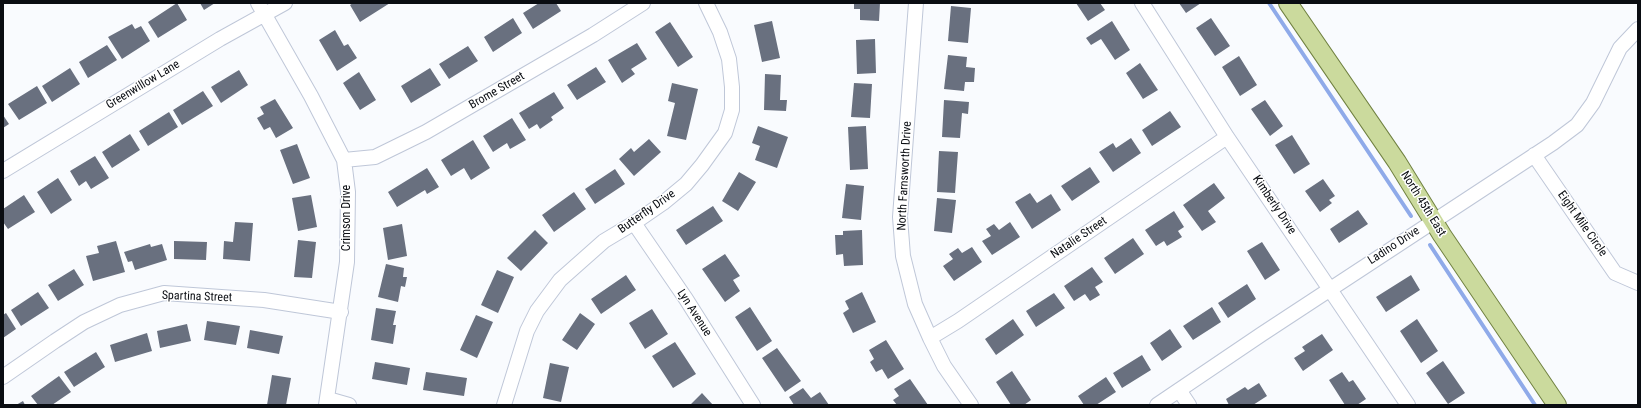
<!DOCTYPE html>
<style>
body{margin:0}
#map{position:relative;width:1641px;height:408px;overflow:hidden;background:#f9fbfe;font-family:"Roboto Condensed",sans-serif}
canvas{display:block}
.frame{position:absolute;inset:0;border:4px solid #0a0d12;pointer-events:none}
</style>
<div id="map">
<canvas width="1641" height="408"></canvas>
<div class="frame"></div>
</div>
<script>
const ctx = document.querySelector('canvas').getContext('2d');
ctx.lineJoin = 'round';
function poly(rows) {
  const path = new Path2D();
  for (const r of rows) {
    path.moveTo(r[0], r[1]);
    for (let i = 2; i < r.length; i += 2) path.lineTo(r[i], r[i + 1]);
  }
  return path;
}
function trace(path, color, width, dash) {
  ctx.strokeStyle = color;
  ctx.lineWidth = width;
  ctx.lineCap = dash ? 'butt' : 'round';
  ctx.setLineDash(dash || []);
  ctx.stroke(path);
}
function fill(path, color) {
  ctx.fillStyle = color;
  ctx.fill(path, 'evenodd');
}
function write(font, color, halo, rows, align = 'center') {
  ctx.font = font + ' "Roboto Condensed",sans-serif';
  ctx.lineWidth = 3;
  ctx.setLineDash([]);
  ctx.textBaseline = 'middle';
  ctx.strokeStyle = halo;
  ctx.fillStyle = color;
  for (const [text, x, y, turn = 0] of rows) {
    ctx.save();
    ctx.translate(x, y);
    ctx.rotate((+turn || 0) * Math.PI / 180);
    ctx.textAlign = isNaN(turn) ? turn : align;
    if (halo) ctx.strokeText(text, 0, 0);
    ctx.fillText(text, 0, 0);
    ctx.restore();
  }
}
const stream = poly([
 [1269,3,1411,216],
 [1430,245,1535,405]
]);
const building = poly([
 [177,3,187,20,158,38,148,22],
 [200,3,215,3,204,10],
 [353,3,390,3,360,22,350,5],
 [539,3,556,3,561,11,533,29,523,13],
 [854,3,880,3,879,21,860,20,860,9,854,9],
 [1076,3,1100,3,1105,10,1088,21],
 [1179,3,1201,3,1186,13],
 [951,6,971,8,968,43,948,41],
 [513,18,522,33,493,52,484,37],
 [1211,18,1230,46,1215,56,1196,28],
 [772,21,780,58,762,62,754,25],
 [1112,21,1130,50,1115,60,1101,39,1091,45,1086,38],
 [670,22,693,57,678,67,655,32],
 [132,24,135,29,141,26,150,41,122,59,108,37],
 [335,30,344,46,348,44,357,58,337,71,319,40],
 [875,39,876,73,857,74,856,40],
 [637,43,647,59,631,69,635,74,622,83,608,60],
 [107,45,117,60,88,78,79,62],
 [468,46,478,61,449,79,439,64],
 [948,55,967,57,966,67,975,68,974,82,965,82,964,91,944,89],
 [1239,56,1257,85,1240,96,1222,67],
 [1140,63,1158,90,1143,99,1126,73],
 [596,67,606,82,577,100,567,85],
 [70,68,80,84,52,102,42,86],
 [430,68,441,85,411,103,401,86],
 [239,70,248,85,221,103,211,87],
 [359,72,376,100,360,110,343,83],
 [765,74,781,75,780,100,787,100,786,111,764,110],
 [672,83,698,89,686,140,667,136,675,103,668,101],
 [854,83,872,84,870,118,851,117],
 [37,86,47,103,19,120,8,104],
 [203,91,213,106,182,125,173,110],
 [554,92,564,108,551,117,553,120,540,129,537,124,529,129,519,113],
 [275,99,293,128,276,138,270,127,264,130,257,118,264,114,260,107],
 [944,100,969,102,968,114,962,113,960,138,942,137],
 [1265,100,1283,126,1270,136,1251,109],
 [1170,111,1181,127,1152,146,1142,130],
 [169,112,178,127,148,146,139,131],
 [3,115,9,124,3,128],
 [512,118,526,140,510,149,507,143,493,152,483,136],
 [758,126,788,137,777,168,755,160,760,146,752,143],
 [866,126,868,169,850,170,848,127],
 [130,134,140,150,112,168,102,152],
 [1292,135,1310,164,1294,174,1275,145],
 [1131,138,1141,153,1113,172,1099,152,1113,143,1116,148],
 [649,139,661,152,634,176,619,159,631,148,634,152],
 [473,140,490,168,471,180,464,168,451,176,441,160],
 [297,144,310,178,293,184,280,150],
 [939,151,958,152,955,193,937,192],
 [95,156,109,178,91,189,86,181,79,186,70,171],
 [1090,167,1100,182,1072,201,1061,186],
 [427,168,439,187,427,194,425,190,397,207,388,192],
 [615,169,625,184,595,204,585,189],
 [739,172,756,182,738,211,722,201],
 [58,178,72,200,51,214,37,192],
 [1323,179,1335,196,1329,200,1332,203,1320,212,1305,191],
 [1214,183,1225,198,1208,211,1216,222,1202,231,1183,205],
 [846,184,864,186,861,220,842,218],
 [574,192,586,209,554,232,542,215],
 [1030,193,1037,203,1051,194,1061,210,1032,229,1015,202],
 [24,195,35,212,8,229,3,222,3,209],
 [311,195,317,227,298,231,292,198],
 [937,198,956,200,952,233,934,231],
 [713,206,723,221,686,245,676,230],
 [1358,210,1368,224,1339,243,1330,229],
 [1174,211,1184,227,1178,231,1182,237,1167,246,1164,241,1156,246,1145,230],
 [235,222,253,223,250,261,223,259,224,241,233,242],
 [1010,222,1020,237,992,255,982,241,991,236,986,229,994,224,999,230],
 [402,224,407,256,388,260,383,228],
 [535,230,548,243,521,271,507,258],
 [862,230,863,265,844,266,843,254,836,255,835,235,843,235,843,231],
 [1133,238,1144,254,1115,274,1104,258],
 [298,240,316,242,312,278,294,277],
 [116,241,125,272,93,281,86,256,99,253,97,246],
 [174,241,207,242,206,260,174,259],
 [1262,242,1280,270,1265,280,1247,251],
 [150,244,151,247,162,244,167,260,135,270,132,261,128,262,124,252],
 [972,247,982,262,954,281,943,266,953,259,949,254,958,248,962,253],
 [725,254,740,276,733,280,740,291,725,302,702,269],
 [386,264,404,268,403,277,407,277,405,287,401,286,398,302,378,297],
 [1092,267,1103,282,1095,287,1100,295,1090,301,1085,294,1074,301,1064,286],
 [74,269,84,285,58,301,48,285],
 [497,270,514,277,498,313,481,305],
 [626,275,636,290,601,314,591,299],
 [1411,275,1420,290,1386,312,1376,297],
 [1247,284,1256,299,1228,318,1218,303],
 [38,292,49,308,21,326,11,310],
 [862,292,876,322,853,333,843,313,849,309,845,301],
 [1054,293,1065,308,1036,327,1026,311],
 [750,307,772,341,757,351,735,317],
 [1212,307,1221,322,1193,340,1183,326],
 [376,308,396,311,393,325,396,325,393,344,371,340],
 [652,309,668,334,645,349,629,323],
 [6,313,16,329,3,338,3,315],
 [580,313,595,324,577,350,562,340],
 [476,315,493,322,477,358,460,350],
 [1013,319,1024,335,996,355,985,339],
 [1417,319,1438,351,1421,363,1400,331],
 [207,321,240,326,236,345,204,340],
 [187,324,191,341,160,348,157,331],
 [1170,329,1182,347,1162,361,1150,343],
 [250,330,283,336,279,354,247,348],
 [147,333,152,351,115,362,110,345],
 [1322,334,1333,350,1303,371,1294,358,1305,351,1302,347],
 [886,340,904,369,888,379,882,369,876,372,870,362,874,359,869,350],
 [675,342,696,374,673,388,652,356],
 [777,348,801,381,785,392,762,358],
 [96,352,105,367,74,387,64,372],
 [1142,355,1151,370,1122,388,1113,373],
 [1443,361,1465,393,1448,404,1426,373],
 [375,362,410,368,407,385,372,379],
 [550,363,569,367,561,402,543,398],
 [1012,371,1031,400,1024,405,1011,405,996,382],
 [426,372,467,378,464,396,423,390],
 [1342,372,1349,382,1353,380,1366,399,1357,405,1345,405,1329,380],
 [272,375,291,378,286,405,267,405],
 [59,376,71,392,52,405,38,405,31,396],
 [1106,377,1116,392,1096,405,1084,405,1078,396],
 [910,379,928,405,897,405,893,400,899,396,894,389],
 [1259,383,1267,396,1253,405,1229,405,1226,399,1245,387,1248,390],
 [803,388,811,398,820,392,829,405,794,405,789,397],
 [702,393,713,405,690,405],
 [23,401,25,405,16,405]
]);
const minor = poly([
 [258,3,311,96,344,160,348,192,347,262,326,405],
 [916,3,900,217,903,256,915,304,930,338,944,366,971,405],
 [1142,3,1227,137,1408,405],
 [1534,155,1615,273,1638,283],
 [344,160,375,157,426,132,593,35,643,3],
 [3,171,220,39,285,3],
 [634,223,686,299,753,405],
 [930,338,958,321,1227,137],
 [3,377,55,341,84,322,120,305,164,293,264,300,341,312],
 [1179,390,1189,405],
 [328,399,349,405],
 [504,405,527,331,537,311,560,280,604,241,634,223,663,203,686,184,702,165,725,133,732,110,732,87,729,59,720,32,706,3],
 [1157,405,1262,334,1553,143,1577,125,1593,103,1620,48,1638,29]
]);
const major = poly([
 [1288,3,1397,162,1442,235,1557,405]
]);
const streetNames = [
 ["Greenwillow Lane",143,85,-31],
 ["Brome Street",497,91,-30],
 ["North Farnsworth Drive",905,176,-87],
 ["North 45th East",1423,204,58],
 ["Kimberly Drive",1274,205,56],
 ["Butterfly Drive",647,212,-35],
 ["Crimson Drive",347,218,-90],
 ["Eight Mile Circle",1582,224,55],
 ["Natalie Street",1079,238,-34],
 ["Ladino Drive",1394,246,-33],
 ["Spartina Street",197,297,2],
 ["Lyn Avenue",694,313,57]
];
trace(stream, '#8faae9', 4);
fill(building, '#69707f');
trace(minor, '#bfc7d8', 16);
trace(major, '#718242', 20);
trace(minor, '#fff', 14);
trace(major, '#cbda9d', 18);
write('12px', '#0a0d12', '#fff', streetNames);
</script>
